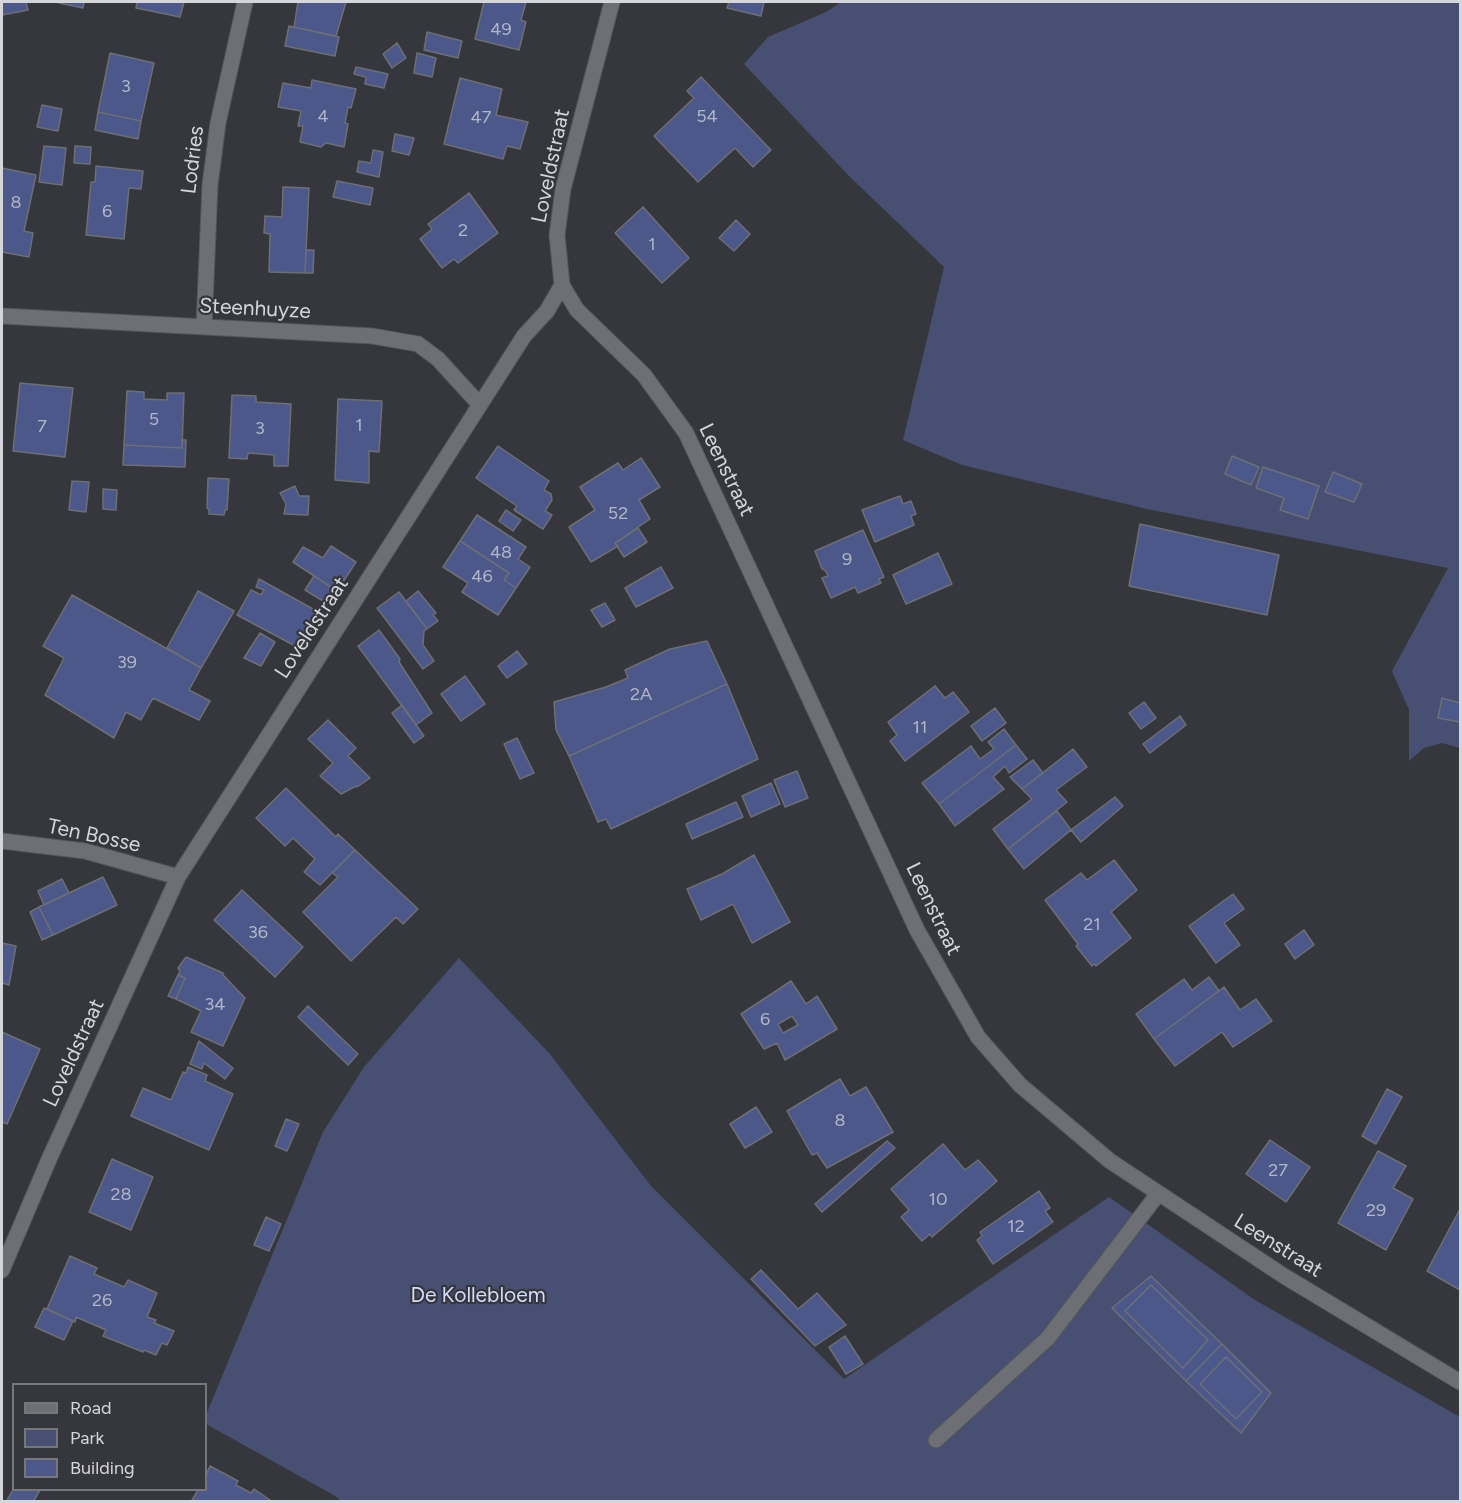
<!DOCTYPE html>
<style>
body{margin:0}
#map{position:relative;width:1462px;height:1503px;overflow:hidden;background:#36373c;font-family:Figtree,sans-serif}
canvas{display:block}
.frame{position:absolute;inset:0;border:3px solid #d5d6da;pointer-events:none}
.legend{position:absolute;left:12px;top:1383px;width:195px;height:108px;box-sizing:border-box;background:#36373c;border:2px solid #76777b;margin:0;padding:8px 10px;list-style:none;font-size:18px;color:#d5d6da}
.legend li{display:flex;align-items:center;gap:12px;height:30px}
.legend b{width:30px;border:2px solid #76777b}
</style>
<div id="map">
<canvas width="1462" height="1503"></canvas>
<div class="frame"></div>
<ul class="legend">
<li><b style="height:8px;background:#6e6f75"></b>Road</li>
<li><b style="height:16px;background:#475072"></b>Park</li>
<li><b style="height:16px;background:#4b5889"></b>Building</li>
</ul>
</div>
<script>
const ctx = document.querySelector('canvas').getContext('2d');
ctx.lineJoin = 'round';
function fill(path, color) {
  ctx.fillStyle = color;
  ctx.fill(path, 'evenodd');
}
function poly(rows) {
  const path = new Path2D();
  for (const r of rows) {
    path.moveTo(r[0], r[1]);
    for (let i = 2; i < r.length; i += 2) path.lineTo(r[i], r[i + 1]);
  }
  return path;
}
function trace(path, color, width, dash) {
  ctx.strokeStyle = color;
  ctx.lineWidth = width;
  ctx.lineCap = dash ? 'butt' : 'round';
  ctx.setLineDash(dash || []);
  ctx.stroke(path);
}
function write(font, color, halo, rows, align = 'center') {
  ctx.font = font + ' Figtree,sans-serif';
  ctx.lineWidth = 4.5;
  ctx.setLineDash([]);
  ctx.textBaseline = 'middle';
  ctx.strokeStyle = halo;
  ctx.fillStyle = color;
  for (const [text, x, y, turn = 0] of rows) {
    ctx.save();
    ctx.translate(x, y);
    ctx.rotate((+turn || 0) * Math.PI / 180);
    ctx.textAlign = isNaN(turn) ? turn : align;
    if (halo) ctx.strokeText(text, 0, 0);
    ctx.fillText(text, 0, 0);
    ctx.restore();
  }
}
const green = poly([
 [841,2,1460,2,1460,748,1442,743,1424,748,1409,761,1409,710,1392,671,1448,568,1147,509,962,465,903,440,944,267,848,175,744,64,768,37,826,12],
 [459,958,549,1053,651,1186,844,1379,1109,1197,1255,1300,1460,1417,1460,1501,341,1501,337,1497,206,1424,206,1415,323,1132,364,1067]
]);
const building = poly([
 [2,2,26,2,28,10,2,15,2,2],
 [60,2,84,2,83,8,59,3,60,2],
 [137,2,184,2,180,17,136,8,137,2],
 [298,2,346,2,336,36,294,27,298,2],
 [484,2,526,2,521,20,526,22,519,50,475,39,484,2],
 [729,2,764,2,761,16,727,8,729,2],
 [289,26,339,37,335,56,285,46,289,26],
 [427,32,462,41,458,58,424,50,427,32],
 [397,43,406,58,392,68,383,54,397,43],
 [110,53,154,63,141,121,98,112,110,53],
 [417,53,436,58,432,77,414,73,417,53],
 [356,67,388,74,384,88,365,84,366,77,354,74,356,67],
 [701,77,771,150,753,167,735,148,698,182,654,136,694,98,687,91,701,77],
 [460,78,502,89,496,115,528,122,520,149,507,146,503,159,444,144,460,78],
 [312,80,356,89,351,108,348,107,345,123,348,124,344,147,326,143,321,147,300,142,303,126,298,126,301,111,278,107,283,83,311,88,312,80],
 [42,105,62,109,58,131,37,127,42,105],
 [98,112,141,121,138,139,95,130,98,112],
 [395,134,414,138,409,155,392,151,395,134],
 [44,146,66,148,62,185,39,182,44,146],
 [75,146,91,147,90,164,74,163,75,146],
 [373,150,383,152,379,177,357,172,359,161,371,163,373,150],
 [96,166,143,171,141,189,129,188,124,239,86,235,91,182,95,182,96,166],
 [2,168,36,175,24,231,33,233,29,257,2,252,2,168],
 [337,181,373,188,370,205,333,197,337,181],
 [283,187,309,188,305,273,269,272,270,234,264,233,265,216,282,217,283,187],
 [469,193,498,233,458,263,454,259,442,268,420,239,432,229,428,224,469,193],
 [643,207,689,258,662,283,615,233,643,207],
 [736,220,750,234,734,251,719,238,736,220],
 [306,250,314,250,313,273,305,273,306,250],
 [20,383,73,388,65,457,13,451,20,383],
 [127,391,144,392,144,399,167,400,167,393,184,393,182,448,124,445,127,391],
 [232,395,256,396,256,402,291,404,288,466,274,466,274,455,248,453,247,459,229,458,232,395],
 [338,399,382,401,379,452,369,451,369,483,335,480,338,399],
 [182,440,186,440,185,467,123,465,124,445,182,448,182,440],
 [498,446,549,481,544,490,551,494,552,500,545,511,552,515,543,529,514,510,517,506,476,478,498,446],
 [1232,456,1259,467,1251,485,1225,474,1232,456],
 [641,458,660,487,639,500,650,519,615,543,618,546,591,562,569,527,595,510,580,487,618,463,623,470,641,458],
 [1263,467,1319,486,1308,519,1280,510,1284,498,1256,488,1263,467],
 [1333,472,1362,484,1354,502,1325,492,1333,472],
 [208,478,229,479,227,510,225,510,224,515,209,514,209,509,207,508,208,478],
 [72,481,89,482,86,512,69,510,72,481],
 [295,486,299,496,309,496,308,515,284,514,286,504,280,493,295,486],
 [103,489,117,490,116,510,103,509,103,489],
 [900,496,903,504,911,501,916,514,911,516,914,525,875,542,862,510,900,496],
 [506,510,521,520,513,531,499,521,506,510],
 [477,515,526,547,518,559,530,567,516,588,504,580,509,573,460,541,477,515],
 [1140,524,1279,555,1267,615,1129,586,1140,524],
 [638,528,647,542,624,557,615,543,638,528],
 [863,530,884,577,879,579,881,583,858,593,855,587,831,598,822,578,828,576,825,570,822,569,815,551,863,530],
 [460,541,509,573,504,580,516,588,498,615,462,592,468,583,443,567,460,541],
 [331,546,356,562,337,591,293,562,303,547,323,558,331,546],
 [938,553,952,584,906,604,893,575,938,553],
 [661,567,673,588,636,607,625,588,661,567],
 [314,576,337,591,328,604,305,590,314,576],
 [259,579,322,614,299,648,237,615,251,590,261,595,264,590,256,587,259,579],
 [198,591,234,611,201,668,167,648,198,591],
 [418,591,436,613,433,615,438,621,427,629,406,601,418,591],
 [399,592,427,629,424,631,423,645,434,661,423,669,377,608,399,592],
 [72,595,201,668,189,690,210,701,199,720,153,698,141,720,126,712,114,738,45,695,64,658,43,646,72,595],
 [605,603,615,620,602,627,591,610,605,603],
 [379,630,400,659,399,662,432,713,416,725,358,646,379,630],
 [260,633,275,642,261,666,244,658,260,633],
 [707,641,727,684,569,756,556,730,554,702,606,687,628,678,625,670,670,649,707,641],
 [517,651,527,664,507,678,498,666,517,651],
 [465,676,485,704,461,721,441,694,465,676],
 [727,684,758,759,611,829,606,819,598,822,569,756,727,684],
 [935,686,945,698,953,692,969,712,905,761,890,741,897,735,888,722,935,686],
 [1442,698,1460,703,1460,722,1438,718,1442,698],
 [1144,702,1156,718,1141,729,1129,713,1144,702],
 [402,705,424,736,414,743,392,713,402,705],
 [995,708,1006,723,982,741,971,726,995,708],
 [1180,716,1186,725,1150,753,1143,744,1180,716],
 [328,720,356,748,348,756,370,778,357,787,356,786,341,794,320,776,333,763,308,739,328,720],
 [1004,729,1016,745,939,804,922,783,971,746,980,759,994,749,988,742,1004,729],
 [517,738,534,773,520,779,504,744,517,738],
 [1016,745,1027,759,1009,773,1005,766,993,777,1004,789,955,826,939,804,1016,745],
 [1073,749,1087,767,1056,790,1067,802,1008,849,993,829,1032,799,1022,789,1073,749],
 [1033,760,1043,773,1022,789,1010,777,1033,760],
 [797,771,808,798,785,807,774,780,797,771],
 [771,783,780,804,751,817,742,796,771,783],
 [286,788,336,837,338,834,355,850,320,885,304,872,315,859,293,838,285,846,256,818,286,788],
 [1115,797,1123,806,1081,842,1071,830,1115,797],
 [736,802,743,817,692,839,686,824,736,802],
 [1057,811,1071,830,1024,869,1008,849,1057,811],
 [355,850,418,909,403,924,396,917,351,961,303,912,338,877,332,873,355,850],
 [754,855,790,922,752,943,733,904,701,920,687,889,722,874,754,855],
 [1114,860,1137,890,1111,912,1131,938,1096,966,1095,964,1092,966,1076,946,1078,944,1045,900,1081,873,1087,880,1114,860],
 [103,877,117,905,53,935,39,907,103,877],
 [62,879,69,893,44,905,38,891,62,879],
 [242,890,303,947,275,977,214,920,242,890],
 [1233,894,1244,909,1224,923,1240,945,1216,963,1189,926,1233,894],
 [39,907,53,935,42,940,30,912,39,907],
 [1304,930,1314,945,1295,959,1285,944,1304,930],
 [2,943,16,946,9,985,2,983,2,943],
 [186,957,223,973,223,975,245,998,223,1046,191,1032,201,1011,176,999,185,978,178,975,180,971,178,968,186,957],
 [178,975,185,978,176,999,168,996,178,975],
 [1209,977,1219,991,1154,1039,1136,1014,1184,979,1192,990,1209,977],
 [791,981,806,1004,817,996,837,1029,785,1060,777,1043,764,1049,741,1014,791,981],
 [792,1016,798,1025,783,1033,778,1024,792,1016],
 [1224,987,1240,1010,1256,999,1272,1021,1233,1047,1222,1032,1175,1066,1154,1039,1224,987],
 [308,1006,358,1054,348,1065,298,1017,308,1006],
 [2,1032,40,1049,7,1124,2,1122,2,1032],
 [199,1041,233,1068,225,1079,204,1063,202,1069,190,1064,199,1041],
 [188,1067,207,1075,205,1081,233,1094,209,1150,131,1116,143,1088,171,1100,183,1072,186,1073,188,1067],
 [840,1079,850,1096,866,1087,893,1132,827,1168,817,1153,812,1155,787,1111,840,1079],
 [1387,1089,1402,1097,1376,1144,1362,1136,1387,1089],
 [756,1107,772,1132,745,1148,730,1124,756,1107],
 [286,1119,299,1124,287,1151,275,1146,286,1119],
 [1270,1140,1310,1167,1286,1202,1246,1174,1270,1140],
 [887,1141,895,1148,822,1212,815,1204,887,1141],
 [943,1144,965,1170,978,1160,997,1181,932,1237,930,1234,922,1241,901,1217,909,1210,891,1189,943,1144],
 [1378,1151,1406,1166,1393,1188,1413,1199,1386,1250,1338,1223,1378,1151],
 [112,1159,153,1177,131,1230,89,1212,112,1159],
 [1039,1191,1050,1208,1045,1211,1053,1222,993,1264,977,1240,982,1236,980,1232,1039,1191],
 [1460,1209,1460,1290,1427,1271,1460,1209],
 [266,1217,281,1224,269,1251,254,1245,266,1217],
 [70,1256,97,1268,94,1274,124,1287,128,1280,157,1293,147,1317,156,1320,154,1323,174,1331,167,1345,162,1343,156,1355,144,1350,143,1352,103,1336,106,1330,76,1317,75,1322,47,1309,70,1256],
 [761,1270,798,1309,817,1293,846,1325,815,1346,751,1279,761,1270],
 [1151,1276,1222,1344,1186,1381,1112,1308,1151,1276],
 [1151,1285,1208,1340,1183,1368,1125,1311,1151,1285],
 [1151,1285,1208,1340,1183,1368,1125,1311,1151,1285],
 [44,1308,73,1321,64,1340,35,1327,44,1308],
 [845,1336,863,1364,846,1374,829,1347,845,1336],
 [1222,1344,1271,1393,1241,1433,1186,1381,1222,1344],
 [1226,1357,1262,1392,1236,1419,1200,1384,1226,1357],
 [1226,1357,1262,1392,1236,1419,1200,1384,1226,1357],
 [210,1466,238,1481,236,1485,251,1493,254,1489,273,1502,191,1502,198,1490,206,1490,206,1475,210,1466],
 [14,1488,14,1490,40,1490,33,1502,6,1502,14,1488]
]);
const lane = poly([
 [936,1440,1048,1338,1158,1194]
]);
const street = poly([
 [2,316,372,336,418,344,438,359,480,405],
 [204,327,210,185,218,123,245,2],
 [2,841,85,851,178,877],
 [2,1270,50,1157,178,877,524,336]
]);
const secondary = poly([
 [562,285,577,310,644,375,686,433,917,930,978,1037,1020,1085,1110,1161,1284,1276,1460,1382],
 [524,336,547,311,562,285,557,235,563,189,612,2]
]);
const numberNames = [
 ["49",501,30],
 ["3",126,87],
 ["4",323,117],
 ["54",707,117],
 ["47",481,118],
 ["8",16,203],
 ["6",107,212],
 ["2",463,231],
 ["1",652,245],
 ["5",154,420],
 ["1",359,426],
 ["7",42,427],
 ["3",260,429],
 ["52",618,514],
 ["48",501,553],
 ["9",847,560],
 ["46",482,577],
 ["39",127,663],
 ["2A",641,695],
 ["11",920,728],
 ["21",1092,925],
 ["36",258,933],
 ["34",215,1005],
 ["6",765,1020],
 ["8",840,1121],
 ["27",1278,1171],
 ["28",121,1195],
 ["10",938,1200],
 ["29",1376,1211],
 ["12",1016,1227],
 ["26",102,1301]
];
const streetNames = [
 ["Lodries",193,160,-83],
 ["Loveldstraat",551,166,-78],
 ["Steenhuyze",255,309,3],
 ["Leenstraat",726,470,64],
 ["Loveldstraat",312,628,-57],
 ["Ten Bosse",94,836,12],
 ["Leenstraat",933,909,64],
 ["Loveldstraat",74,1053,-65],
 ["Leenstraat",1278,1246,32]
];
const parkNames = [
 ["De Kollebloem",478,1296]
];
fill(green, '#475072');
fill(building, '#4b5889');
trace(building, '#6d6f74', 1.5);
trace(lane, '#54565a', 17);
trace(street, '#54565a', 17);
trace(secondary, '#54565a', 17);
trace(lane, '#6e6f75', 15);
trace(street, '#6e6f75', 15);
trace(secondary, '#6e6f75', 15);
write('18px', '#b2b6c6', null, numberNames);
write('21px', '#d5d6da', '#36373c', streetNames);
write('21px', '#d2dcfc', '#36373c', parkNames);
</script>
